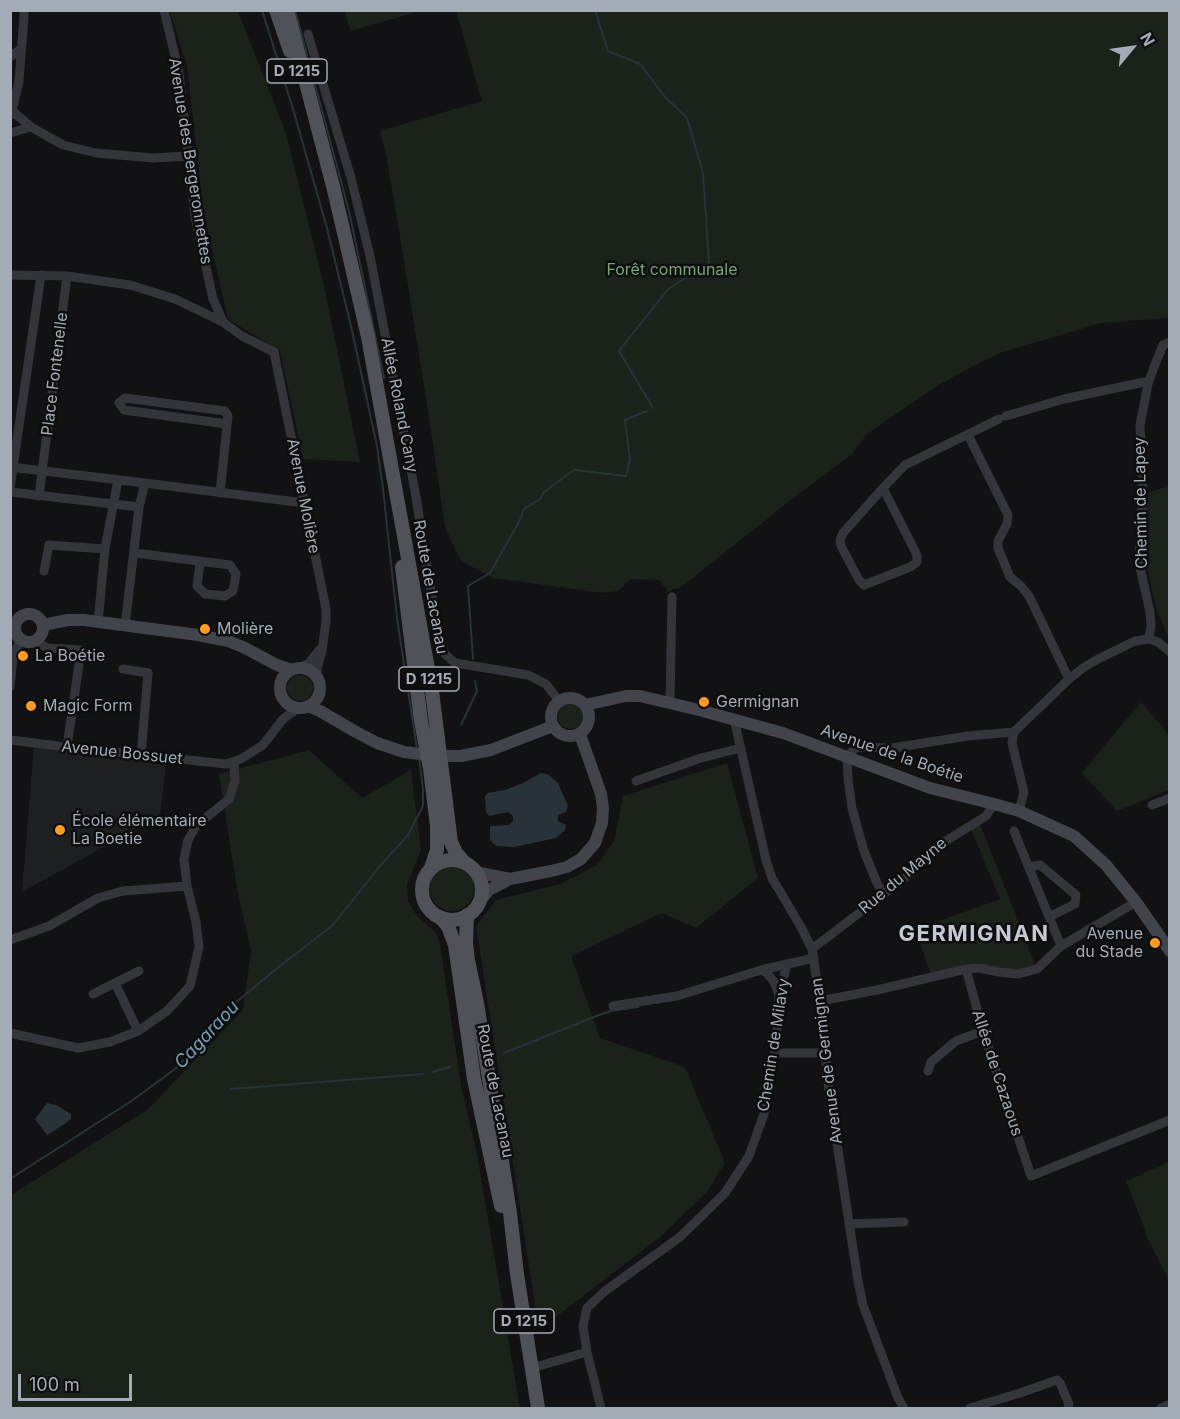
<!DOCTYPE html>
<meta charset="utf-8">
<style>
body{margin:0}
#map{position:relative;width:1180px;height:1419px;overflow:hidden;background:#121214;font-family:Inter,sans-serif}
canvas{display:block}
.frame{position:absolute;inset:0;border:12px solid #a3abb6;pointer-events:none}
.north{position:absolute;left:1102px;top:18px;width:60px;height:60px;-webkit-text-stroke:4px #0d0e0f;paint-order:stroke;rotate:61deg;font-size:16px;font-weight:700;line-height:24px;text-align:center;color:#a3abb6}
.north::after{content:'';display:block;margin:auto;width:21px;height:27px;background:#a3abb6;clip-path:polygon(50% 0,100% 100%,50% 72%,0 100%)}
.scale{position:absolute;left:18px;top:1374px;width:114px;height:27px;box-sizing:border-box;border:3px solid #a3abb6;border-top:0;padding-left:8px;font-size:18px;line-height:21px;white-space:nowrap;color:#a3abb6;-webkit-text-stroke:4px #0d0e0f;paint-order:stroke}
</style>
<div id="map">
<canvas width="1180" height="1419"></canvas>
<div class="frame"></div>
<div class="north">N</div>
<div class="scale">100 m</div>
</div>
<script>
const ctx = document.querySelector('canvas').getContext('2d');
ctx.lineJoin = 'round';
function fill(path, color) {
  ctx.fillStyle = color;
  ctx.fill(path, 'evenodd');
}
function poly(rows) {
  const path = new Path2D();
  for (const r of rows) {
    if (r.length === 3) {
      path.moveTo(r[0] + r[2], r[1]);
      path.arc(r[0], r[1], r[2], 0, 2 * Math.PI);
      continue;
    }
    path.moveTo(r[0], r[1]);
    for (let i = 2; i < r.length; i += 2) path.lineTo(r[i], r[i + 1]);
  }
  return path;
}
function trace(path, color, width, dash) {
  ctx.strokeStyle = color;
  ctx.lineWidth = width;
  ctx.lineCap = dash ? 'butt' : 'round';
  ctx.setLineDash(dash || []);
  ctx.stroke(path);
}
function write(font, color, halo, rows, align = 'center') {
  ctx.font = font + ' Inter,sans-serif';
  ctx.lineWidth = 5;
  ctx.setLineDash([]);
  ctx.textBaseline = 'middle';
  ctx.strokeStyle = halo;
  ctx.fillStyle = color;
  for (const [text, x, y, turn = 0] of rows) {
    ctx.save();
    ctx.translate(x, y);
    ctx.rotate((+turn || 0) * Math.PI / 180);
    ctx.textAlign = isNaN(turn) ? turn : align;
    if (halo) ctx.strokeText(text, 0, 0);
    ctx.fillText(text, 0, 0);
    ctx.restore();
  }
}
const built = poly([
 [34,746,166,765,160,816,22,892]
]);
const green = poly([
 [344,10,420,10,420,11,351,31],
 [170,11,238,11,286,133,324,286,360,462,303,459,280,351,228,319,204,215,187,67],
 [456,11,1169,11,1169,318,1101,323,1000,353,973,366,937,386,867,434,852,454,796,496,680,588,673,589,668,592,659,580,631,579,618,591,603,593,493,578,461,561,445,527,428,411,397,218,386,154,380,131,482,101],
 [1169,485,1169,637,1165,630,1156,608,1146,564,1146,518,1148,493],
 [300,688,13],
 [1141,702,1169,735,1169,790,1117,811,1082,773],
 [571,716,13],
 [309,750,362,798,411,770,421,850,407,884,408,901,416,915,436,933,440,944,461,1085,477,1154,520,1408,11,1408,11,1195,147,1110,243,1010,251,951,237,889,219,774],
 [727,763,758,878,696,928,662,913,571,956,600,1038,685,1067,725,1163,706,1193,660,1237,539,1330,476,926,496,900,560,884,597,865,614,841,623,796],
 [980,824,1036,967,1028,971,986,967,931,974,915,930,1000,899,971,829],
 [452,889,22],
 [1169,1162,1169,1280,1149,1241,1126,1181]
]);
const water = poly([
 [541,773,549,775,558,783,568,806,566,812,558,815,558,821,566,825,565,830,556,838,514,847,496,846,490,840,490,826,509,825,513,821,513,816,508,812,489,816,486,812,485,796,488,793,505,790,523,783],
 [47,1103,56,1105,71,1114,71,1119,63,1125,47,1135,35,1119]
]);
const stream = poly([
 [262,10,293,109,327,228,351,326,377,446,383,489,397,618,417,749],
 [295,10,349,211,384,378],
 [595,10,608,51,640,64,665,97,687,118,703,173,709,263,668,289,619,351,653,408],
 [473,659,468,586,490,573,520,520,524,509,540,499,544,492,574,470,626,476,630,460,625,420,647,411],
 [461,725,477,691,475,681],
 [504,1053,599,1015,611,1011,638,1007],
 [432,1072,450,1067],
 [231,1089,423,1074],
 [10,1179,133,1100,175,1069,220,1023,229,1008,281,965,332,926,380,866,408,835,423,806,423,790,419,757]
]);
const street = poly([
 [164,10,179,73,195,217,213,299,223,322,242,336,274,352,326,609,326,621,322,651,317,668,317,679],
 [308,34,351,178,370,256,415,491,439,641,445,654,455,663,528,675,546,684,559,701],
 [10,57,21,49],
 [10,109,31,127,63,145,96,153,153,158,189,156],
 [11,115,19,81,24,17,24,10],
 [10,133,31,127],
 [10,275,67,276,130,285,175,299,223,322],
 [1006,416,1064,399,1144,382,1148,384],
 [968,435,1008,515,1007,524,998,541,998,548,1010,577,1021,586,1029,596,1069,679],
 [10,467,145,483,139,507,10,492],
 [145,483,305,503],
 [10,488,41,275],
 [883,488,917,555,917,562,910,567,864,585,859,580,841,546,840,540,843,533,883,488,905,465,999,419],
 [220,493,228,416,225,411,125,398,119,403,124,410,227,424],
 [39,496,67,276],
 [135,553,230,565,236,574,233,591,225,596,205,594,197,586,200,563],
 [44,571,49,545,105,549],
 [98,622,105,549,118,480],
 [125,626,139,507],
 [1149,639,1158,642,1170,652],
 [35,641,47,648,81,650,67,747],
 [300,668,309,663,320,649],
 [123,669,148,673,141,755],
 [10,687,13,657,16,649,21,640],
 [670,704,672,597],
 [734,719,766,860,772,878,801,927,812,949,819,995,829,1091,858,1281,863,1305,898,1398,904,1408],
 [10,740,67,747,226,764,241,759,263,745,283,719,298,708],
 [636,781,701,758,741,748],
 [1152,805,1170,798],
 [1019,811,1024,792,1012,743,1014,732,1069,679,1083,668,1098,659,1135,641,1149,639,1151,625,1150,612,1139,563,1143,490,1140,425,1148,384,1156,362,1163,345,1170,342],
 [1014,831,1061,946],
 [1029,867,1040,865,1076,895,1075,904,1049,917],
 [884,895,877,883,864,851,852,808,848,779,847,757,856,747,892,748,968,736,1014,732],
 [10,940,49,926,98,898,123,891,187,886],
 [812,949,910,874,941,844,986,816,994,804],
 [966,969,983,1031,1031,1176,1170,1120],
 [761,970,767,973,774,982,779,995],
 [115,983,138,1031],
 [93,994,139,971],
 [820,1001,877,990,966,969,980,968,999,972,1018,974,1037,969,1061,946,1136,902],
 [613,1006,677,996,761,970,814,958],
 [10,1033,78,1048,110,1042,138,1031,167,1011,190,986,199,947,196,922,187,886,184,859,188,840,196,826,229,799,235,781,234,762],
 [775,1056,780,1053,824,1053],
 [928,1071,931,1062,956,1041,983,1031],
 [849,1224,904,1222],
 [532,1368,587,1352],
 [601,1408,587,1352,583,1326,587,1308,605,1291,680,1237,725,1193,749,1156,764,1114,773,1060,775,1056,774,1049,778,1023,779,995,787,964],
 [970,1408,1020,1393,1057,1380,1060,1383,1069,1404,1068,1408],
 [1161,1408,1170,1404]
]);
const secondary = poly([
 [29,628,14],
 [43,625,68,620,84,620,198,635,228,641,243,647,277,665,292,670],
 [300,688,20],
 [570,717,19],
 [585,705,626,696,640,696,699,710,783,733,930,788,994,804,1019,811,1074,836,1106,865,1136,902,1170,951],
 [308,706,320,711,356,732,377,743,404,752,435,756,461,756,491,750,553,726],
 [475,872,510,879,551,871,567,867,581,859,595,843,602,823,603,808,601,794,582,740,579,734],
 [479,902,489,890,510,879]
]);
const primary = poly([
 [276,10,290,51],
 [287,10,334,190,368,337,432,691,451,842,456,853,465,863],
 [402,567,421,721,430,769,437,826,437,850,431,868],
 [452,890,30],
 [467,915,466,943,468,960,477,1003,492,1097,510,1213,517,1274,538,1408],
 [440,917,448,926,455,945,474,1079,501,1206]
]);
const markers = [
 [205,629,6,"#ff9b20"],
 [23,656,6,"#ff9b20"],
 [704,702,6,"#ff9b20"],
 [31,706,6,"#ff9b20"],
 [60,830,6,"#ff9b20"],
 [1155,943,6,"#ff9b20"]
];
const shields = [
 [297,71,60],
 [429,679,60],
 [524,1321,60]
];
const shieldNames = [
 ["D 1215",297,71],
 ["D 1215",429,679],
 ["D 1215",524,1321]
];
const streetNames = [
 ["Avenue des Bergeronnettes",190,161,81],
 ["Place Fontenelle",55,374,-83],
 ["Allée Roland Cany",399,405,79],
 ["Avenue Molière",303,496,79],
 ["Chemin de Lapey",1141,503,-91],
 ["Route de Lacanau",430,587,80],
 ["Avenue Bossuet",122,753,6],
 ["Avenue de la Boétie",892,754,19],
 ["Rue du Mayne",903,876,-40],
 ["Chemin de Milavy",774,1045,-81],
 ["Avenue de Germignan",827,1061,-97],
 ["Allée de Cazaous",997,1073,72],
 ["Route de Lacanau",495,1091,79]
];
const parkNames = [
 ["Forêt communale",672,270]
];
const poiNames = [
 ["Molière",217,629],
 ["La Boétie",35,656],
 ["Germignan",716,702],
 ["Magic Form",43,706],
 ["École élémentaire",72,821],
 ["La Boetie",72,839],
 ["Avenue",1143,934,"right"],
 ["du Stade",1143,952,"right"]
];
const waterNames = [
 ["Cagaraou",207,1035,-47]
];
const districtNames = [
 ["GERMIGNAN",974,934]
];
fill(built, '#1e1f21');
fill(green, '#1a221a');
fill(water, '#283339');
trace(stream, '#283339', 2);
trace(street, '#33353a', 9);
trace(secondary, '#41444a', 12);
trace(primary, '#4f5259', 14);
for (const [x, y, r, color] of markers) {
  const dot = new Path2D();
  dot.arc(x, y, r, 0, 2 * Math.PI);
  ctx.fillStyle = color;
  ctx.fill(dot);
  trace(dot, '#0d0e0f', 2);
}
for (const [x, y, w] of shields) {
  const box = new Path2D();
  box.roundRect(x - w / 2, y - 12, w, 24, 4.5);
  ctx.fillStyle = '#0d0e0f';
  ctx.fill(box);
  trace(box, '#a3abb6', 1.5);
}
write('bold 15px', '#a3abb6', null, shieldNames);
write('16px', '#a3abb6', '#0d0e0f', streetNames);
write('16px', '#7aa378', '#0d0e0f', parkNames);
write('16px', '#a3abb6', '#0d0e0f', poiNames, 'left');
write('italic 18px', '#769eb5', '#0d0e0f', waterNames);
ctx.letterSpacing = '1.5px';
write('bold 22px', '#c4c9d2', '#0d0e0f', districtNames);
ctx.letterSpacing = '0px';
</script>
